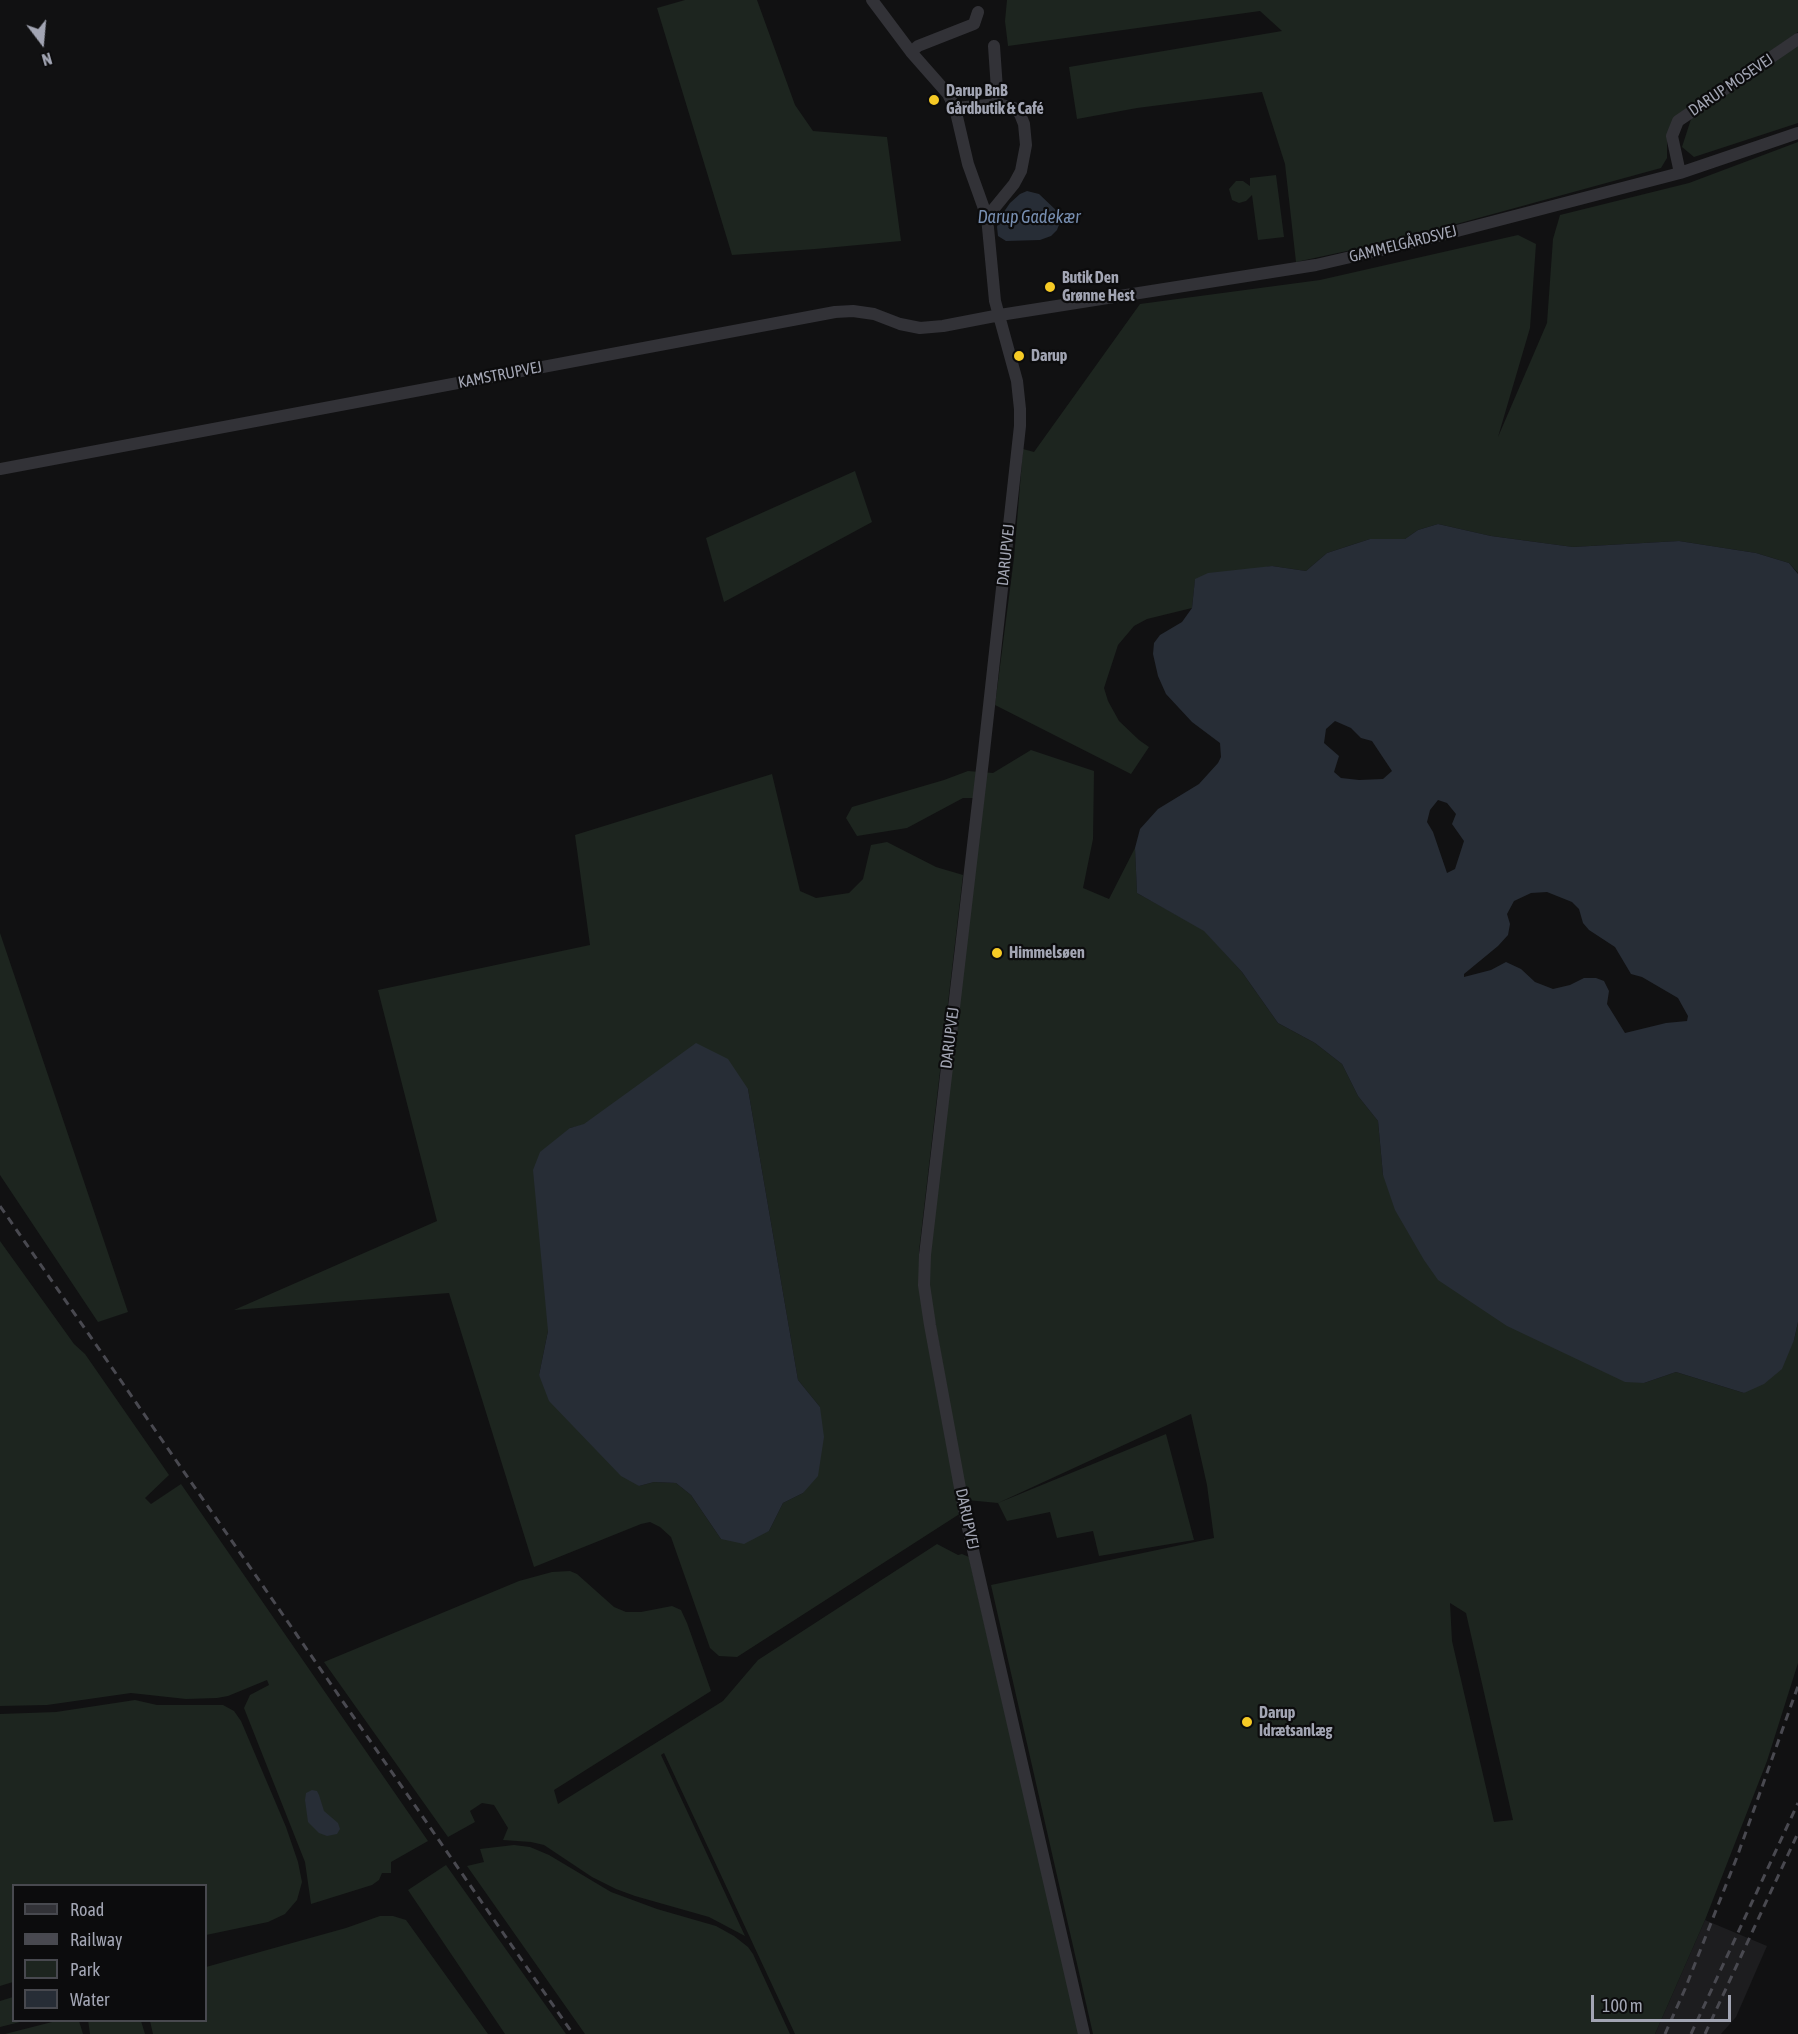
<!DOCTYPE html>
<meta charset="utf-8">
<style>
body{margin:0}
#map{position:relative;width:1798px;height:2034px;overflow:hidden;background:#111112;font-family:"Asap Condensed",sans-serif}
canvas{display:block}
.legend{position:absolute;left:12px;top:1884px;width:195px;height:138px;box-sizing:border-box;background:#0c0c0d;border:2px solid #48494f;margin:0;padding:8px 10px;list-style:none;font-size:18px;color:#a2a5b3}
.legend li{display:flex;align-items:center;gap:12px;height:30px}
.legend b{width:30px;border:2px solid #48494f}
.north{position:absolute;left:12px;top:12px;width:60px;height:60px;-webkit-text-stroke:4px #0c0c0d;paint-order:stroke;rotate:164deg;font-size:16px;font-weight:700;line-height:24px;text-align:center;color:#a2a5b3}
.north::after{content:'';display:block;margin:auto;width:21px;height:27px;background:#a2a5b3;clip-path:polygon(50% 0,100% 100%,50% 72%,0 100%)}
.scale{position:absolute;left:1591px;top:1995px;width:140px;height:27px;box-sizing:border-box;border:3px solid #a2a5b3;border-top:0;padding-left:8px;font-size:18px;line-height:21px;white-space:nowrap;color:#a2a5b3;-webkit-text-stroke:4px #0c0c0d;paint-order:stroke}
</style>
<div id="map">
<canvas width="1798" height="2034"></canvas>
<ul class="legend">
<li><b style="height:8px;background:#323237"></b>Road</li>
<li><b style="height:8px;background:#494950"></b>Railway</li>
<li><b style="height:16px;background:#1d251f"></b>Park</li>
<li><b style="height:16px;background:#272d36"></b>Water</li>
</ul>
<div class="north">N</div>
<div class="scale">100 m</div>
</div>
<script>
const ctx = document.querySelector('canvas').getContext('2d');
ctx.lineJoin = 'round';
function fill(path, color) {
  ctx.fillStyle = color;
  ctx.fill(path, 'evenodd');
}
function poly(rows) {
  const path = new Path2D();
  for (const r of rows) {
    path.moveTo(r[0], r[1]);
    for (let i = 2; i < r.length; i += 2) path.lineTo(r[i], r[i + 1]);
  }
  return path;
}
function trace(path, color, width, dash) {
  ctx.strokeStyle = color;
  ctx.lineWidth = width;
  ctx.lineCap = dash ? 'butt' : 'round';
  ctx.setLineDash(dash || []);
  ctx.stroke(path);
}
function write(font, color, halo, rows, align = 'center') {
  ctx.font = font + ' "Asap Condensed",sans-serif';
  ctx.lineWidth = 4.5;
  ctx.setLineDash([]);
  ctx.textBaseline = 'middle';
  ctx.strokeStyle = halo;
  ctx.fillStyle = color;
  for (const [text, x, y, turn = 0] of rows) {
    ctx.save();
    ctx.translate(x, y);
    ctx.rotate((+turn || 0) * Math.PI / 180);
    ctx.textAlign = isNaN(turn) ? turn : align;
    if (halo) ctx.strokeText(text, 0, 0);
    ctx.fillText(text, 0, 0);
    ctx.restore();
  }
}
const built = poly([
 [1705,1920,1767,1946,1736,2017,1721,2034,1655,2034]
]);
const green = poly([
 [685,0,757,0,795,105,813,131,887,137,901,241,815,249,732,255,657,8],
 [1007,0,1798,0,1798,32,1676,116,1667,135,1667,158,1661,168,1398,240,1296,262,1285,164,1262,92,1137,108,1077,119,1069,67,1282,31,1260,11,1008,46,1005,21],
 [1798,45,1798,123,1694,157,1682,147,1692,116],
 [1798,142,1798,573,1789,563,1756,553,1679,541,1573,547,1491,536,1438,524,1418,530,1405,539,1370,539,1327,553,1306,571,1272,566,1195,580,1192,608,1147,619,1134,626,1118,645,1104,688,1108,701,1119,721,1139,740,1149,747,1131,774,995,705,1014,558,1023,449,1034,452,1140,304,1320,280,1518,235,1536,244,1530,328,1498,437,1547,323,1553,239,1560,215,1689,183],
 [1276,175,1284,237,1258,240,1252,195,1246,201,1239,203,1232,200,1229,189,1236,181,1243,181,1250,186,1250,178],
 [855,471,872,522,724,602,706,538],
 [1031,750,1094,771,1093,839,1083,888,1109,899,1135,848,1137,893,1204,930,1242,972,1278,1023,1315,1043,1342,1064,1358,1096,1378,1121,1383,1175,1644,1383,1676,1372,1744,1393,1794,1340,1798,1322,1798,1663,1767,1761,1705,1920,1655,2034,1093,2034,991,1585,1214,1538,1207,1485,1191,1414,998,1503,967,1500,929,1288,929,1258,983,798,963,798,907,828,857,836,846,818,852,807,944,780,968,771,993,773],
 [1450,1603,1466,1613,1513,1820,1494,1822,1452,1641],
 [772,774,800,891,816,898,849,893,863,879,871,845,887,842,936,867,963,875,919,1251,919,1280,961,1513,737,1657,719,1656,710,1648,671,1537,660,1527,650,1522,641,1524,534,1567,449,1293,234,1310,437,1221,378,990,590,945,575,835],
 [748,1089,798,1380,820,1407,803,1493,783,1503,769,1531,721,1539,691,1495,676,1483,654,1482,639,1486,539,1375,548,1331,570,1128],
 [0,933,128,1312,98,1322,0,1175],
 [0,1241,74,1344,85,1354,169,1475,145,1498,151,1504,181,1484,428,1841,391,1862,391,1873,382,1873,379,1880,372,1885,311,1904,305,1862,244,1708,250,1695,269,1685,267,1680,228,1696,217,1698,186,1699,131,1693,47,1705,0,1706],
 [1166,1434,1194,1540,1099,1556,1093,1531,1057,1538,1050,1512,1007,1521,998,1503],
 [937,1544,958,1555,962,1554,969,1557,1079,2034,795,2034,664,1753,661,1755,745,1936,709,1917,635,1896,616,1889,592,1877,544,1845,531,1842,503,1840,508,1828,494,1805,482,1803,470,1811,475,1822,448,1837,324,1662,519,1581,552,1572,570,1571,577,1574,614,1607,626,1612,641,1612,672,1606,681,1610,687,1623,711,1691,554,1790,558,1804,723,1701,758,1660],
 [135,1700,157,1705,223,1705,234,1711,241,1721,286,1827,298,1862,302,1882,297,1900,285,1914,268,1922,206,1935,206,1886,14,1886,13,1982,0,1986,0,1714,56,1712],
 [514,1845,530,1847,549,1855,611,1892,657,1909,716,1926,734,1936,748,1947,753,1954,790,2034,585,2034,467,1866,484,1862,480,1849],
 [446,1865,566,2034,505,2034,408,1890],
 [380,1916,393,1916,406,1920,488,2034,153,2034,150,2021,206,2020,206,1967,346,1928],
 [13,1997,14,2020,24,2021,0,2027,0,2001],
 [88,2020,141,2021,145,2034,90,2034],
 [56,2021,79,2021,83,2034,5,2034]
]);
const water = poly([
 [1027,191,1039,194,1058,212,1060,222,1057,230,1051,236,1040,240,1006,241,998,236,997,227,999,219,1010,203,1020,194],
 [1438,524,1491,536,1573,547,1679,541,1756,553,1789,563,1798,574,1798,1322,1794,1340,1782,1369,1764,1384,1744,1393,1676,1372,1644,1383,1625,1382,1507,1326,1438,1280,1424,1260,1395,1210,1383,1175,1378,1121,1358,1096,1342,1064,1315,1043,1278,1023,1242,972,1204,931,1137,893,1135,848,1140,829,1158,809,1199,784,1218,763,1221,757,1220,743,1192,722,1166,694,1158,676,1153,654,1154,643,1160,635,1182,622,1192,608,1195,579,1208,573,1272,566,1306,571,1327,553,1370,539,1405,539,1418,530],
 [1335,721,1351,728,1361,738,1372,741,1392,771,1383,779,1359,780,1341,778,1334,772,1339,756,1324,743,1326,729],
 [1438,800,1447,803,1456,814,1452,824,1464,841,1455,869,1447,873,1433,832,1427,822,1430,810],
 [1547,892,1572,902,1579,909,1583,923,1589,930,1615,947,1631,974,1642,977,1678,998,1688,1016,1687,1021,1666,1023,1625,1033,1607,1004,1609,991,1604,981,1596,978,1584,978,1570,985,1553,989,1535,982,1521,969,1506,962,1491,970,1464,977,1464,974,1498,946,1508,935,1510,924,1507,914,1514,901,1531,893],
 [696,1043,728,1059,748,1089,798,1380,820,1407,824,1437,818,1476,803,1493,783,1503,769,1531,744,1544,721,1539,691,1495,676,1483,654,1482,639,1486,621,1476,549,1401,539,1375,548,1331,533,1170,540,1152,570,1128,584,1124],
 [312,1790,317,1791,319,1795,324,1811,338,1823,340,1829,337,1834,327,1836,319,1833,308,1822,305,1800,306,1793]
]);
const minor = poly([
 [872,0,911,52,948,94,955,108,968,164,987,217,995,301,1017,381,1020,409,1020,426,983,760,925,1255,924,1285,930,1325,965,1515,1084,2034],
 [994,46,998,104],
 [911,52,918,46,974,24,978,12],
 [955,108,998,104,1014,108,1020,114,1024,124,1026,145,1021,171,1014,184,987,217],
 [1680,173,1672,136,1678,121,1798,39],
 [0,469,835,312,853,311,874,314,900,324,920,328,943,326,1000,315,1316,265,1407,244,1680,173,1798,133]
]);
const rail = poly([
 [0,1206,573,2034],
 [1665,2034,1685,1989,1737,1857,1798,1686],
 [1691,2034,1798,1803],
 [1705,2034,1798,1833]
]);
const markers = [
 [934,100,6,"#f6ca25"],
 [1050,287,6,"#f6ca25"],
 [1019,356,6,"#f6ca25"],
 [997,953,6,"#f6ca25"],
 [1247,1722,6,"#f6ca25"]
];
const streetNames = [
 ["DARUP MOSEVEJ",1731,85,-34],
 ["GAMMELGÅRDSVEJ",1403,244,-14],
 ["KAMSTRUPVEJ",500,375,-11],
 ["DARUPVEJ",1006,555,-84],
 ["DARUPVEJ",950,1038,-83],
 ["DARUPVEJ",967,1519,78]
];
const poiNames = [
 ["Darup BnB",946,91],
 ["Gårdbutik & Café",946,109],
 ["Butik Den",1062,278],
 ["Grønne Hest",1062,296],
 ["Darup",1031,356],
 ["Himmelsøen",1009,953],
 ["Darup",1259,1713],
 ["Idrætsanlæg",1259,1731]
];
const waterNames = [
 ["Darup Gadekær",1029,217]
];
fill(built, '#1d1d1f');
fill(green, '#1d251f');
fill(water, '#272d36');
trace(minor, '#323237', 12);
trace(rail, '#494950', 3, [8, 6]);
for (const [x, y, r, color] of markers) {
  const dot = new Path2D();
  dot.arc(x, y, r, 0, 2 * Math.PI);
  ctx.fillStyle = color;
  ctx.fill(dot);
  trace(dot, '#0c0c0d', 2);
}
write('16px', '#a2a5b3', '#0c0c0d', streetNames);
write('bold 16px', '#a2a5b3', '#0c0c0d', poiNames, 'left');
write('italic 18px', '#778eb0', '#0c0c0d', waterNames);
</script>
